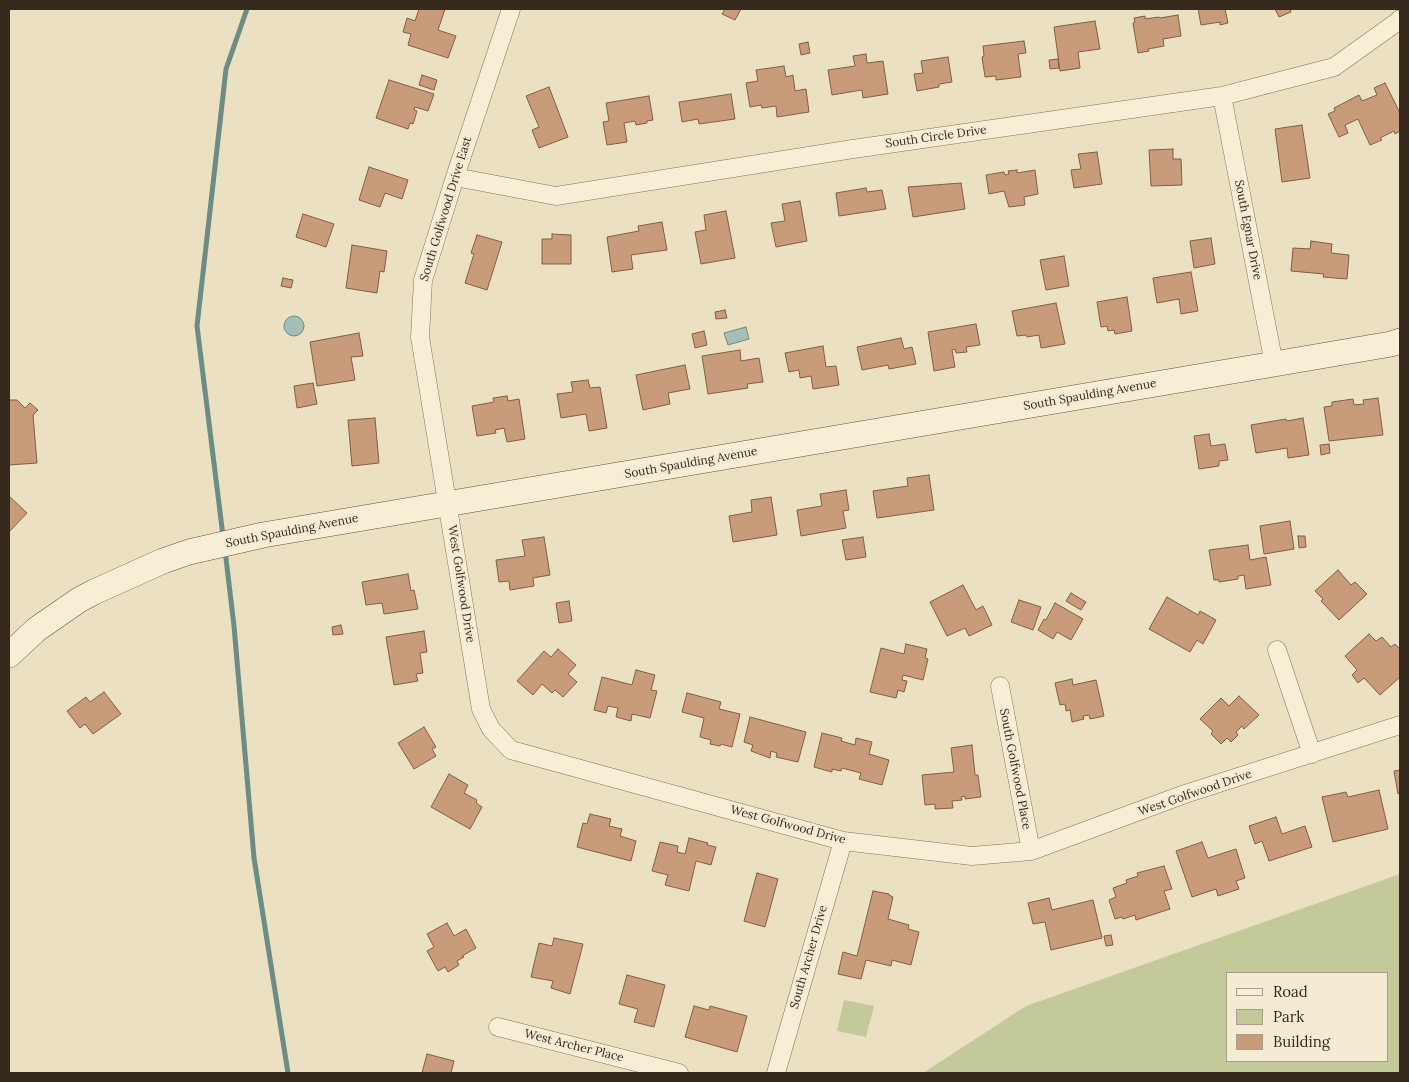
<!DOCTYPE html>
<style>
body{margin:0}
#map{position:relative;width:1409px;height:1082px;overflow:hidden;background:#ece0c3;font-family:Lora,serif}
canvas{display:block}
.frame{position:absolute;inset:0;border:10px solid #362a1e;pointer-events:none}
.legend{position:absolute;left:1226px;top:972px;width:162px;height:90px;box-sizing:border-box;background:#f4ebd2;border:1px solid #a89e8a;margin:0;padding:6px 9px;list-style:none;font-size:15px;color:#362a1e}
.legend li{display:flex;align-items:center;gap:10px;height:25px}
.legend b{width:25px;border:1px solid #a89e8a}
</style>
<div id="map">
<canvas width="1409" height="1082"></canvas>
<div class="frame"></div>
<ul class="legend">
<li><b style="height:6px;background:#f7eed6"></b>Road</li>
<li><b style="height:14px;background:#c3c998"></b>Park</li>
<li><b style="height:14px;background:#c89c7b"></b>Building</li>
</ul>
</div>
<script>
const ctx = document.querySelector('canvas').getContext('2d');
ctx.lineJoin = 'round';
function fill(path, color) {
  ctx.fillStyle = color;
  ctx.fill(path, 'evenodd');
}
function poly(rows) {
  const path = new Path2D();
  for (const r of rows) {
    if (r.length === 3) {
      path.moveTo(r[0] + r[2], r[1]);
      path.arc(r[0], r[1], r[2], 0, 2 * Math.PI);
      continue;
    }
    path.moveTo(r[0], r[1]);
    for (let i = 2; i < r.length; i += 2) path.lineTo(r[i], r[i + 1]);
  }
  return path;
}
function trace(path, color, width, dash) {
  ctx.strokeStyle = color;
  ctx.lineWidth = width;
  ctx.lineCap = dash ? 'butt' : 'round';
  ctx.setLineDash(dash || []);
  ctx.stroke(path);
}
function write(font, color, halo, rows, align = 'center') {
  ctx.font = font + ' Lora,serif';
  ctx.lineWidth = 5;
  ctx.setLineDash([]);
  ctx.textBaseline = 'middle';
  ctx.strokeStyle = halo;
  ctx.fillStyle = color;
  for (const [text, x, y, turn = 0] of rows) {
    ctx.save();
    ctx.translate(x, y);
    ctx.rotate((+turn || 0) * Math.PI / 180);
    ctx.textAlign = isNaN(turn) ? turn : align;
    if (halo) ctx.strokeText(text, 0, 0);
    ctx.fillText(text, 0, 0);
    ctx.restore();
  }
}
const green = poly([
 [1400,874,1400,1073,923,1073,1026,1006],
 [1228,973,1388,973,1388,1061,1228,1061],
 [844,1000,874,1006,866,1037,837,1031]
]);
const water = poly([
 [294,326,10],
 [746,327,749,339,728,345,724,333,746,327]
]);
const stream = poly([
 [223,536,197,326,226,69,247,9],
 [225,550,234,626,254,858,288,1073]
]);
const building = poly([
 [419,9,445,9,438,30,456,36,448,58,408,45,411,34,403,32,407,18,415,21,419,9],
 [725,9,741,9,735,20,722,14,725,9],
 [1198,9,1225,9,1228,23,1220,25,1220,22,1201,25,1198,9],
 [1275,9,1290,9,1291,12,1279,17,1275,9],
 [1178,15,1181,36,1163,39,1164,46,1148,49,1149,51,1138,53,1133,23,1135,22,1134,18,1145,16,1145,19,1159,17,1160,18,1178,15],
 [1095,21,1100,49,1078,52,1080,68,1060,71,1054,27,1095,21],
 [1024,41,1026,53,1018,54,1021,77,996,80,996,76,985,77,982,57,984,56,983,46,1024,41],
 [808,42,810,53,801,55,799,44,808,42],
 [866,54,867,63,883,61,888,94,863,98,862,90,832,95,828,70,855,66,853,56,866,54],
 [948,57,952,82,939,84,939,87,917,91,914,74,923,73,921,61,948,57],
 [1058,59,1059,68,1050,69,1049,60,1058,59],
 [784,66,786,77,793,75,795,91,806,89,809,112,777,117,776,106,762,108,761,105,750,107,746,83,758,81,756,70,784,66],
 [422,75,437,80,434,90,419,85,422,75],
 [389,80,434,94,428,111,415,107,414,110,417,111,413,124,410,123,408,129,376,118,389,80],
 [1385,83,1400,113,1400,131,1395,134,1394,131,1380,138,1382,140,1370,145,1358,119,1345,125,1348,133,1339,137,1328,114,1335,111,1334,108,1359,95,1362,101,1377,95,1374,88,1385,83],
 [549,87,568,137,539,148,532,130,539,127,526,96,549,87],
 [731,94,735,119,699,124,698,119,682,122,679,102,731,94],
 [649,96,653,120,647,121,647,123,636,125,635,121,624,123,627,142,607,145,603,122,609,121,606,103,649,96],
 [1302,125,1310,178,1282,182,1275,129,1302,125],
 [1173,149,1173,159,1181,159,1182,185,1151,186,1149,150,1173,149],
 [1097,152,1102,184,1074,188,1071,170,1081,169,1078,154,1097,152],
 [369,167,408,180,402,199,385,193,380,207,359,200,369,167],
 [1017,170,1017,173,1035,170,1038,194,1024,197,1025,205,1009,207,1004,191,989,194,986,175,1004,172,1005,175,1009,174,1008,171,1017,170],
 [961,183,965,209,913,217,908,187,961,183],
 [866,188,867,192,882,190,886,209,839,216,836,193,866,188],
 [800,201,807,241,776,247,771,223,785,221,782,204,800,201],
 [726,211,735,258,701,264,695,232,706,230,704,215,726,211],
 [303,214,334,224,326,247,296,237,303,214],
 [662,222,667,250,631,255,633,269,612,272,607,237,639,231,638,226,662,222],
 [552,234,571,235,571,264,542,264,542,239,552,239,552,234],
 [477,235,502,242,487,290,465,283,474,254,471,253,477,235],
 [1211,238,1215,264,1194,268,1190,241,1211,238],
 [1311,241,1332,244,1331,253,1349,255,1347,279,1323,277,1324,274,1291,271,1293,248,1310,249,1311,241],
 [352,245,387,251,384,272,380,271,377,293,346,288,352,245],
 [1064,256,1069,286,1046,290,1040,260,1064,256],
 [1191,272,1198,311,1181,314,1179,299,1157,303,1153,278,1191,272],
 [283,278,293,280,291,288,281,286,283,278],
 [1127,297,1132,331,1115,334,1114,330,1108,331,1107,326,1101,327,1097,302,1127,297],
 [1056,303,1065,344,1041,348,1039,335,1027,337,1026,335,1017,336,1012,311,1056,303],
 [725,310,727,318,716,319,715,312,725,310],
 [976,324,980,345,966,347,967,352,956,353,955,349,952,350,955,367,934,371,928,332,976,324],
 [704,331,707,345,695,348,692,334,704,331],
 [359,333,363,356,351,357,355,380,317,386,310,342,359,333],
 [901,338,904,349,912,347,916,364,889,369,888,365,862,370,857,347,901,338],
 [823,346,826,367,836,366,839,385,813,389,811,376,800,378,799,370,789,372,785,353,823,346],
 [740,350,741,361,759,358,763,382,747,384,748,388,708,394,702,356,740,350],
 [685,365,690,389,668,393,670,404,643,410,636,375,685,365],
 [588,380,590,388,600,387,607,428,589,431,586,414,561,418,557,394,573,392,571,382,588,380],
 [313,383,317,404,297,408,294,386,313,383],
 [507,396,508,401,519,399,525,439,507,442,504,428,495,430,496,433,477,436,472,406,494,402,493,398,507,396],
 [1378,398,1383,435,1329,441,1324,407,1332,406,1332,402,1353,399,1354,405,1364,404,1363,400,1378,398],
 [9,400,17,400,25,408,30,403,38,410,33,415,37,463,9,465,9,400],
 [375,418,379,463,352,466,348,420,375,418],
 [1303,418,1309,455,1288,458,1287,448,1256,453,1251,425,1286,419,1287,421,1303,418],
 [1209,434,1211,446,1225,444,1228,460,1219,461,1219,466,1199,469,1194,436,1209,434],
 [1329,444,1330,453,1321,455,1320,445,1329,444],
 [929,475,934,510,877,518,873,491,908,486,907,478,929,475],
 [846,490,849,510,843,511,846,528,801,536,797,510,822,506,820,494,846,490],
 [9,496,27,513,9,532,9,496],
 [771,497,777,535,733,542,729,516,752,512,751,500,771,497],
 [1290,521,1294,549,1264,554,1260,526,1290,521],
 [1298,536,1305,536,1306,547,1299,548,1298,536],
 [544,537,550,575,533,578,534,586,510,590,509,581,499,582,496,560,525,556,522,540,544,537],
 [863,537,866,557,846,560,842,540,863,537],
 [1248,545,1250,560,1266,557,1271,585,1246,589,1244,575,1238,576,1238,579,1219,582,1219,580,1214,580,1209,550,1248,545],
 [1338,570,1351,585,1355,582,1367,594,1339,620,1321,601,1323,599,1315,591,1338,570],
 [408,574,411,591,414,590,418,609,384,614,382,603,366,605,362,582,408,574],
 [963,585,976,610,983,606,992,625,969,636,965,628,947,636,930,602,963,585],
 [1071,593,1086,602,1081,610,1066,601,1071,593],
 [1167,597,1198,615,1200,611,1216,620,1203,644,1197,640,1190,652,1149,629,1167,597],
 [1019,600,1041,607,1033,630,1011,622,1019,600],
 [569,601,572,621,559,623,556,603,569,601],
 [1055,603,1083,619,1071,640,1057,632,1053,639,1038,630,1044,619,1046,620,1055,603],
 [341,625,343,634,333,635,332,627,341,625],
 [424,631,427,652,420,653,423,673,416,674,418,681,394,685,386,637,424,631],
 [1369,634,1376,641,1382,637,1391,647,1395,644,1400,649,1400,677,1380,695,1364,678,1358,683,1352,675,1357,670,1345,656,1369,634],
 [906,644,927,649,925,658,928,659,923,680,903,675,902,680,907,681,904,692,898,690,896,698,870,692,881,648,904,654,906,644],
 [558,649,576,665,568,674,577,682,563,697,555,690,552,693,542,684,533,695,517,681,544,651,551,657,558,649],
 [636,670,655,675,651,690,657,691,650,718,632,714,631,721,616,717,618,708,608,706,606,713,594,710,602,677,632,685,636,670],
 [1072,679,1073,685,1096,680,1104,716,1090,719,1089,715,1083,716,1084,719,1072,722,1070,710,1066,711,1065,704,1060,705,1055,683,1072,679],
 [104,692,121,714,93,734,85,724,80,728,67,711,86,697,90,702,104,692],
 [687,693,721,702,719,709,740,714,732,747,721,744,720,746,710,744,711,740,700,737,704,718,682,712,687,693],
 [1239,696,1259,715,1244,729,1242,726,1236,732,1238,735,1231,742,1227,738,1221,744,1211,734,1213,731,1200,719,1221,698,1229,706,1239,696],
 [750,717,806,732,798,762,776,757,777,753,771,751,770,758,751,751,753,745,744,742,750,717],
 [424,727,436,747,432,749,436,756,414,769,398,743,424,727],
 [822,733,842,738,841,741,855,745,856,738,872,742,869,754,889,760,882,785,859,779,861,773,842,768,841,771,832,769,832,772,814,767,822,733],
 [972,745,975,775,978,775,981,797,965,799,965,796,961,797,962,800,952,801,953,808,935,809,935,804,925,805,922,775,954,772,951,748,972,745],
 [1400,770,1400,793,1398,794,1394,771,1400,770],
 [449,774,468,785,464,793,477,800,476,803,482,807,470,829,431,807,449,774],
 [1379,790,1388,829,1333,842,1322,797,1346,792,1348,797,1379,790],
 [590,814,611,819,609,826,622,829,620,836,636,841,631,861,577,847,583,823,587,824,590,814],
 [1276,817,1282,834,1305,826,1312,847,1269,861,1262,841,1255,844,1249,826,1276,817],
 [689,838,708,843,707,845,716,847,711,865,696,861,689,891,665,885,668,875,652,871,660,842,678,846,677,852,685,854,689,838],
 [1202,842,1208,858,1236,849,1245,878,1236,881,1239,889,1218,896,1216,889,1192,897,1176,851,1202,842],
 [1164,866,1172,889,1164,891,1170,909,1136,920,1135,915,1123,919,1122,917,1115,919,1109,900,1116,897,1113,888,1127,883,1126,880,1138,876,1137,873,1164,866],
 [757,873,778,879,765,927,744,921,757,873],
 [873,891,889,894,889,895,893,897,888,919,909,925,908,929,919,932,911,965,892,960,891,966,866,960,861,979,838,974,843,952,857,956,873,891],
 [1049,898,1052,910,1093,900,1102,938,1051,950,1045,922,1033,924,1028,903,1049,898],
 [447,923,454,936,466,929,476,948,462,956,464,957,457,961,459,965,448,972,445,967,438,971,427,951,434,947,427,934,447,923],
 [1111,935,1113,945,1106,946,1104,936,1111,935],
 [554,938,583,944,570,994,551,988,553,981,531,977,539,943,552,946,554,938],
 [627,975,665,985,654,1027,634,1022,638,1009,619,1004,627,975],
 [694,1006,709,1010,710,1006,747,1016,737,1052,685,1037,694,1006],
 [427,1054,454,1061,451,1073,422,1073,427,1054]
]);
const street = poly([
 [511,9,455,177,423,280,420,337,481,709,491,729,511,750,843,841,972,856,1031,851,1185,794,1400,725],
 [1222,96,1274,364],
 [455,177,556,196,853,149,1222,96,1334,67,1397,22,1400,19],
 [1277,650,1312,754],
 [1000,686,1031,851],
 [498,1027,679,1073],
 [776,1073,843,841]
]);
const secondary = poly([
 [9,655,37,629,79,600,94,592,163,561,189,552,263,535,1274,364,1391,344,1400,341]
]);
const streetNames = [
 ["South Circle Drive",936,137,-8],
 ["South Golfwood Drive East",446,209,-73],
 ["South Egnar Drive",1248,230,79],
 ["South Spaulding Avenue",1090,395,-10],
 ["South Spaulding Avenue",691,463,-10],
 ["South Spaulding Avenue",292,531,-11],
 ["West Golfwood Drive",461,584,81],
 ["South Golfwood Place",1015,769,79],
 ["West Golfwood Drive",1195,793,-19],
 ["West Golfwood Drive",788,825,15],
 ["South Archer Drive",809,957,-74],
 ["West Archer Place",574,1046,14]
];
fill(green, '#c3c998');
fill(water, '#a5bfb8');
trace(water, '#6c8c85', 1);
trace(stream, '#6c8c85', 5);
fill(building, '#c89c7b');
trace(building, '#835d42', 1);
trace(street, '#85725b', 19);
trace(secondary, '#67533e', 26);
trace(street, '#f7eed6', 18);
trace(secondary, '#f7eed6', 25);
write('12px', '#362a1e', '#f4ebd2', streetNames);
</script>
